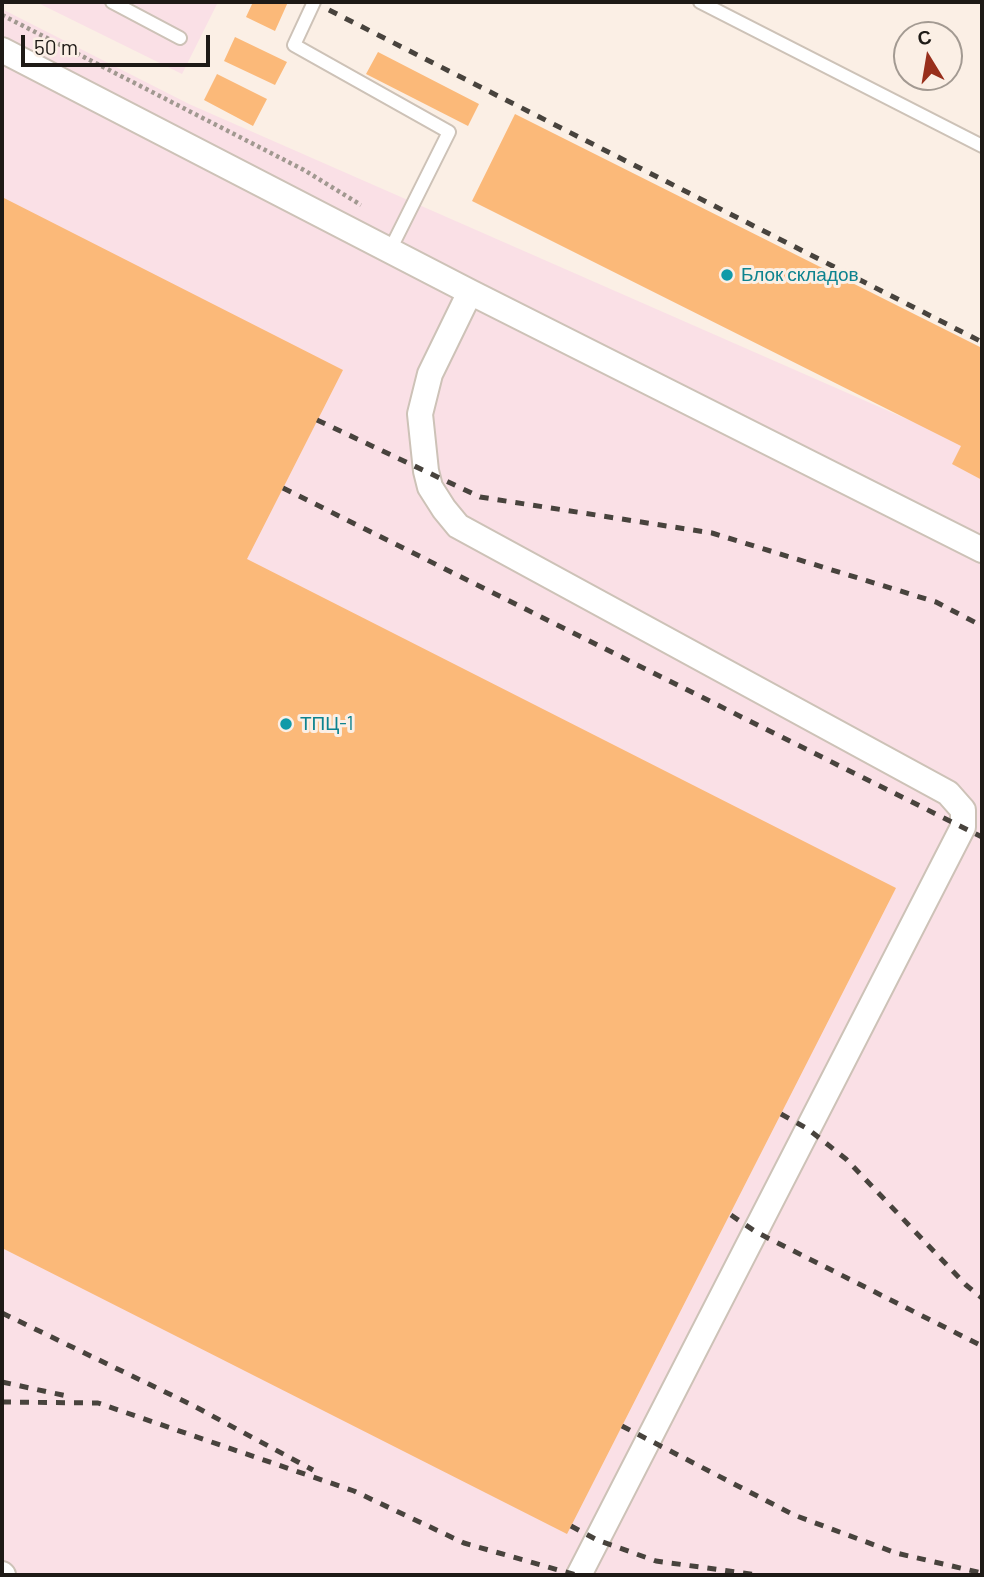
<!DOCTYPE html>
<meta charset="utf-8">
<style>
body{margin:0}
#map{position:relative;width:984px;height:1577px;overflow:hidden;background:#fbefe5;font-family:Barlow,sans-serif}
canvas{display:block}
.frame{position:absolute;inset:0;border:4px solid #1e1a16;pointer-events:none}
.north{position:absolute;left:893px;top:21px;width:70px;height:70px;box-sizing:border-box;background:#fbefe5;border:2px solid #a39a92;border-radius:50%;rotate:349deg;font-size:19px;font-weight:700;line-height:28px;text-align:center;color:#1e1a16}
.north::after{content:'';display:block;margin:auto;width:24px;height:32px;background:#982f1c;clip-path:polygon(50% 0,100% 100%,50% 72%,0 100%)}
.scale{position:absolute;left:21px;top:35px;width:189px;height:32px;box-sizing:border-box;border:4px solid #1e1a16;border-top:0;padding-left:9px;font-size:21px;line-height:24px;white-space:nowrap;color:#1e1a16;-webkit-text-stroke:5px #fbefe5;paint-order:stroke}
</style>
<div id="map">
<canvas width="984" height="1577"></canvas>
<div class="frame"></div>
<div class="north">С</div>
<div class="scale">50 m</div>
</div>
<script>
const ctx = document.querySelector('canvas').getContext('2d');
ctx.lineJoin = 'round';
function fill(path, color) {
  ctx.fillStyle = color;
  ctx.fill(path, 'evenodd');
}
function poly(rows) {
  const path = new Path2D();
  for (const r of rows) {
    path.moveTo(r[0], r[1]);
    for (let i = 2; i < r.length; i += 2) path.lineTo(r[i], r[i + 1]);
  }
  return path;
}
function trace(path, color, width, dash) {
  ctx.strokeStyle = color;
  ctx.lineWidth = width;
  ctx.lineCap = dash ? 'butt' : 'round';
  ctx.setLineDash(dash || []);
  ctx.stroke(path);
}
function write(font, color, halo, rows, align = 'center') {
  ctx.font = font + ' Barlow,sans-serif';
  ctx.lineWidth = 6;
  ctx.setLineDash([]);
  ctx.textBaseline = 'middle';
  ctx.strokeStyle = halo;
  ctx.fillStyle = color;
  for (const [text, x, y, turn = 0] of rows) {
    ctx.save();
    ctx.translate(x, y);
    ctx.rotate((+turn || 0) * Math.PI / 180);
    ctx.textAlign = isNaN(turn) ? turn : align;
    if (halo) ctx.strokeText(text, 0, 0);
    ctx.fillText(text, 0, 0);
    ctx.restore();
  }
}
const industrial = poly([
 [36,2,218,2,182,74],
 [2,9,189,104,982,452,982,1575,2,1575]
]);
const building = poly([
 [253,2,288,2,275,31,246,17],
 [235,37,287,62,275,85,224,61],
 [378,52,479,104,468,126,366,74],
 [217,74,267,99,253,126,204,100],
 [515,114,982,348,982,480,952,464,961,446,472,201],
 [2,197,343,370,247,559,896,888,567,1534,2,1248]
]);
const path = poly([
 [2,15,304,170,361,205]
]);
const service = poly([
 [112,2,180,38],
 [314,2,294,45,449,132,390,250],
 [700,2,982,146]
]);
const minor = poly([
 [2,50,470,292,982,550],
 [470,292,430,374,420,414,426,471,430,487,444,509,458,526,948,793,963,810,963,827,579,1575],
 [2,1574,3,1575]
]);
const rail = poly([
 [329,10,982,342],
 [317,420,480,497,712,533,936,602,982,626],
 [283,488,982,837],
 [781,1114,808,1129,846,1159,966,1285,982,1298],
 [731,1215,756,1232,982,1346],
 [2,1313,192,1405,313,1470],
 [2,1382,67,1396],
 [2,1402,98,1403,354,1491,464,1543,576,1575],
 [622,1426,794,1515,896,1553,982,1573],
 [571,1526,597,1540,656,1561,758,1575]
]);
const markers = [
 [727,275,7,"#0f9aa8"],
 [286,724,7,"#0f9aa8"]
];
const cultureNames = [
 ["Блок складов",741,275],
 ["ТПЦ-1",300,724]
];
fill(industrial, '#fae0e6');
fill(building, '#fbb979');
trace(service, '#cdc2b7', 16);
trace(minor, '#cdc2b7', 28);
trace(path, '#a19890', 4.5, [3.5, 3.5]);
trace(service, '#fff', 12);
trace(minor, '#fff', 24);
trace(rail, '#48433d', 5, [9, 9]);
for (const [x, y, r, color] of markers) {
  const dot = new Path2D();
  dot.arc(x, y, r, 0, 2 * Math.PI);
  ctx.fillStyle = color;
  ctx.fill(dot);
  trace(dot, '#fbefe5', 2.5);
}
write('19px', '#0d838f', '#fbefe5', cultureNames, 'left');
</script>
